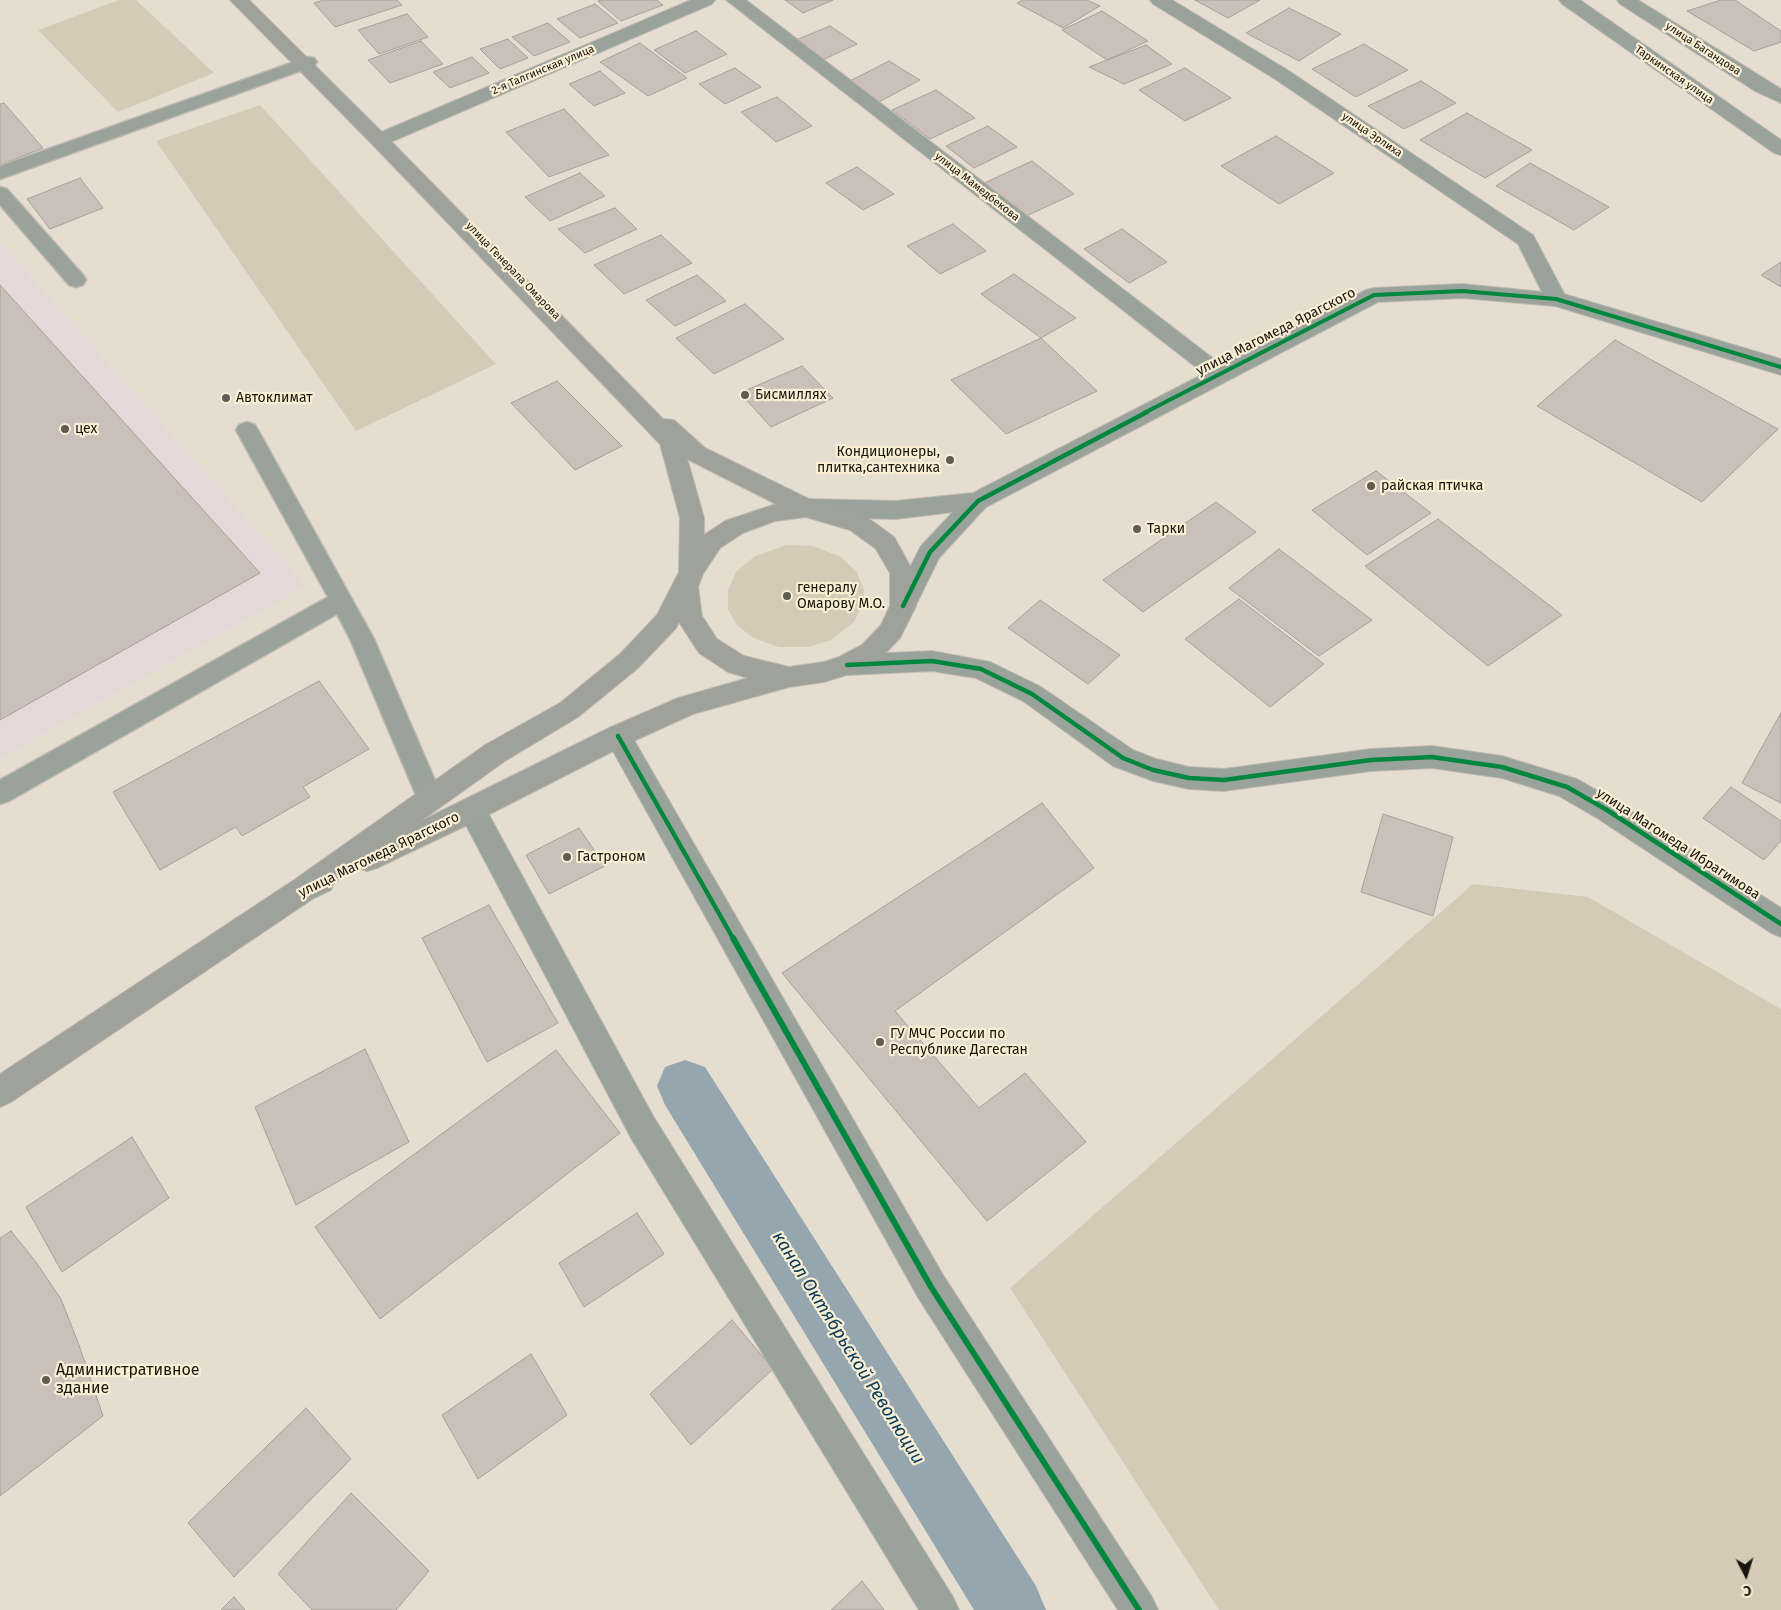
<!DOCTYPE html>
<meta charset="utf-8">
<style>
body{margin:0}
#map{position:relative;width:1781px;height:1610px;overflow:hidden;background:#e5ded0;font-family:"Fira Sans",sans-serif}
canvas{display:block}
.north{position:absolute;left:1721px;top:1550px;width:50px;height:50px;-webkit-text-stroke:4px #faeed5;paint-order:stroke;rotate:175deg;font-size:14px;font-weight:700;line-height:20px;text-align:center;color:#1a160d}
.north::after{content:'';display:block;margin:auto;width:18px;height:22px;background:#1a160d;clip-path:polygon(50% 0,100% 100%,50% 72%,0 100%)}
</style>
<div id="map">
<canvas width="1781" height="1610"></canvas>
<div class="north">С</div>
</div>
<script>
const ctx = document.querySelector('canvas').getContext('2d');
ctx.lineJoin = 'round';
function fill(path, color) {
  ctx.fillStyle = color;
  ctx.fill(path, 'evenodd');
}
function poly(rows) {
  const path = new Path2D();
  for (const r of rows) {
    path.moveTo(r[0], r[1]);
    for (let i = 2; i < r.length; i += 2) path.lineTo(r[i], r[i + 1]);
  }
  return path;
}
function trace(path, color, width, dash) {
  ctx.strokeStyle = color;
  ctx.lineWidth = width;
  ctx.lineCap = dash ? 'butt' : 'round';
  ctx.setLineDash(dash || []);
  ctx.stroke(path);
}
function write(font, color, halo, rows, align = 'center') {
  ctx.font = font + ' "Fira Sans",sans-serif';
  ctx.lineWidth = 4.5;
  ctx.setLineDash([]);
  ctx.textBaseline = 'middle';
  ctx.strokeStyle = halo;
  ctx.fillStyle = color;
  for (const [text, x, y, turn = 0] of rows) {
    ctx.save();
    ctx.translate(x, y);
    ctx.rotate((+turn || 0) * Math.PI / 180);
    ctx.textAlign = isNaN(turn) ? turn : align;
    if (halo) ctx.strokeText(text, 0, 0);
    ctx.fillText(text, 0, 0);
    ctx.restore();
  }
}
const industrial = poly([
 [0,243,305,586,0,758]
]);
const green = poly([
 [119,0,136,0,214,73,118,112,38,30],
 [260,105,496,364,356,431,156,141],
 [787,545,813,546,841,557,856,571,864,590,863,604,854,622,831,640,808,647,779,647,753,638,736,624,728,609,728,591,736,572,755,556],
 [1473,884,1588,897,1781,1009,1781,1610,1219,1610,1010,1288]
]);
const canal = poly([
 [685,1060,705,1067,1036,1586,1046,1610,974,1610,665,1105,657,1086,665,1067,685,1060]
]);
const building = poly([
 [324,0,397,0,402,5,335,27,314,3,324,0],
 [601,0,657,0,663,5,621,21,598,1,601,0],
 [785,0,833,0,803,13,785,0],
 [1022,0,1087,0,1100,6,1063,28,1017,3,1022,0],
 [1195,0,1260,0,1228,18,1195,0],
 [1721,0,1735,0,1781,31,1781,42,1754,51,1687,11,1721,0],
 [595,4,618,23,580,38,557,19,595,4],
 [1289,8,1341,34,1299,61,1246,33,1289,8],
 [1102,11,1148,41,1107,60,1062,30,1102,11],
 [407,14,428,37,379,54,358,30,407,14],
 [548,23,570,42,534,56,512,37,548,23],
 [830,26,857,44,818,62,791,42,830,26],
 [696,31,727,54,685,73,654,50,696,31],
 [508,39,528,58,500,69,480,49,508,39],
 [421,41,443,64,390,83,368,60,421,41],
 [640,43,687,78,648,96,600,62,640,43],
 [1364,44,1408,70,1356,97,1312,69,1364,44],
 [1146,45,1172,64,1124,84,1089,67,1146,45],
 [472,57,489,73,450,88,433,72,472,57],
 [889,61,920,80,877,103,846,83,889,61],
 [735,68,761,87,725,104,699,84,735,68],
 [1185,68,1231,98,1185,121,1139,90,1185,68],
 [600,71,625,93,594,106,569,84,600,71],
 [1421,81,1456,103,1404,129,1368,106,1421,81],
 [936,90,975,118,930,139,892,110,936,90],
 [777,97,812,126,776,142,741,112,777,97],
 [4,103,43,148,0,165,0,104,4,103],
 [564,109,609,155,549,177,506,132,564,109],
 [1467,113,1532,150,1485,178,1420,140,1467,113],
 [988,126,1017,147,974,168,946,146,988,126],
 [1276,136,1334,173,1279,204,1221,166,1276,136],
 [1032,161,1074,194,1024,217,982,184,1032,161],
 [1530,163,1609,207,1574,230,1496,186,1530,163],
 [857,167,894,194,863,210,826,183,857,167],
 [580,173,605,196,550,221,525,197,580,173],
 [80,178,103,208,50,229,27,199,80,178],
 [615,208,637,229,585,253,558,229,615,208],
 [953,224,986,251,940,274,907,246,953,224],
 [1122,229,1167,262,1129,283,1084,249,1122,229],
 [661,235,692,263,624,294,594,265,661,235],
 [1781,262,1781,287,1761,275,1781,262],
 [1014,274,1076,318,1041,338,981,294,1014,274],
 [697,275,726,301,675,326,646,300,697,275],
 [0,285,260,573,0,720,0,285],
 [745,304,784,339,714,374,676,338,745,304],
 [1041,338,1097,391,1006,434,951,380,1041,338],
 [1615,340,1778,429,1702,502,1537,406,1615,340],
 [802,366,833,398,771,427,740,393,802,366],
 [557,381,622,446,575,470,511,403,557,381],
 [1376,471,1431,513,1367,555,1312,510,1376,471],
 [1216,502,1256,532,1143,612,1103,580,1216,502],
 [1438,519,1562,615,1488,666,1365,566,1438,519],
 [1279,549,1372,620,1319,656,1229,588,1279,549],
 [1239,599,1324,664,1270,707,1185,639,1239,599],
 [1040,600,1120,655,1088,684,1008,628,1040,600],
 [319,681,369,749,303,787,310,797,242,836,236,827,160,870,113,792,319,681],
 [1781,713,1781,803,1742,783,1781,713],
 [1731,787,1781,821,1781,841,1764,860,1703,818,1731,787],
 [1042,803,1094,868,895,1011,979,1108,1025,1073,1086,1142,987,1221,782,973,1042,803],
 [1383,814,1453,837,1433,916,1361,892,1383,814],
 [579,828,605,866,549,894,526,855,579,828],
 [489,905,558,1023,487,1062,422,938,489,905],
 [365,1049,409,1142,296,1205,255,1107,365,1049],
 [556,1050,620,1133,380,1319,315,1227,556,1050],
 [132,1137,169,1198,62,1272,26,1207,132,1137],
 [637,1213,664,1254,584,1307,559,1263,637,1213],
 [11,1231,36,1262,61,1299,79,1345,103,1416,0,1496,0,1238,11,1231],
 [732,1320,773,1369,691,1445,650,1394,732,1320],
 [531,1354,567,1415,478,1479,442,1415,531,1354],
 [306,1408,351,1459,234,1577,188,1523,306,1408],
 [351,1493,429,1571,396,1610,312,1610,278,1574,351,1493],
 [862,1581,884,1610,831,1610,862,1581],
 [234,1597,245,1610,221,1610,234,1597]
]);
const service = poly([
 [308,57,314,58,317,62,314,66,0,179,0,166,308,57],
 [0,187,7,189,83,275,86,280,83,285,76,287,69,285,0,205,0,187],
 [247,422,255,425,258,430,374,639,443,799,439,807,430,810,421,807,350,639,337,614,9,801,0,804,0,780,328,597,236,430,239,425,247,422]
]);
const minor = poly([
 [691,0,715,0,712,4,386,144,379,146,372,144,369,140,372,136,691,0],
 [726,0,746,0,1227,369,1230,374,1227,379,1219,382,1211,379,726,0],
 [1150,0,1172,0,1289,71,1533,235,1567,299,1564,304,1556,306,1548,304,1518,244,1275,79,1153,4,1150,0],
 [1617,0,1638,0,1781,89,1781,103,1755,91,1620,4,1617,0],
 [932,651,990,662,1041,687,1133,750,1156,759,1189,767,1224,769,1371,749,1432,746,1502,756,1567,776,1577,779,1617,802,1781,908,1781,937,1771,933,1597,818,1559,796,1502,778,1432,768,1371,771,1224,791,1189,789,1153,781,1113,766,1023,701,976,678,932,671,847,675,838,672,834,665,838,658,847,655,932,651],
 [618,725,627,728,943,1275,1152,1597,1158,1610,1118,1610,919,1299,609,744,605,736,609,728,618,725],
 [472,798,482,802,653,1116,953,1597,959,1610,919,1610,631,1138,458,810,462,802,472,798]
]);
const tertiary = poly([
 [1559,0,1580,0,1781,140,1781,155,1774,153,1562,4,1559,0],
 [1462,284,1564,294,1781,359,1781,375,1555,306,1462,298,1378,302,986,507,939,558,912,613,903,616,894,613,890,606,921,546,953,512,896,519,806,517,798,514,794,508,798,502,806,499,896,501,973,493,1366,290,1374,288,1462,284]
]);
const primary = poly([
 [230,0,249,0,386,136,663,419,674,420,705,448,813,501,868,518,894,537,914,573,916,606,900,638,880,659,856,672,824,682,789,687,693,714,627,744,482,818,377,868,367,871,357,867,334,883,331,890,314,898,11,1102,0,1107,0,1074,294,880,485,745,560,703,620,654,657,615,679,572,680,518,660,444,372,144,230,0],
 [687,458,689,460,776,504,725,521,704,535,704,518,687,458],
 [806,517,850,530,876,549,890,573,890,606,881,625,862,645,839,657,824,662,789,667,744,656,717,639,702,616,698,587,703,574,720,548,743,533,775,521,806,517],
 [679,622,699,653,728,672,748,678,678,698,609,728,421,821,505,761,578,717,638,668,676,628,679,622]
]);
const cyclewayFar2 = poly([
 [1144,413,1374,295,1462,291,1556,299,1781,367]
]);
const cyclewayFar1 = poly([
 [903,606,930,552,978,501,1147,412],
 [847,665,932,661,981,669,1032,694,1123,758,1153,770,1189,778,1224,780,1371,760,1432,757,1502,767,1567,787,1607,810,1781,924],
 [618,736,734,940]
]);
const cycleway = poly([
 [733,938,931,1287,1139,1610]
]);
const markers = [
 [745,395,5,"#615c51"],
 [226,398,5,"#615c51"],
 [65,429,5,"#615c51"],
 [950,460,5,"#615c51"],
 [1371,486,5,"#615c51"],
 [1137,529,5,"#615c51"],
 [787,596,5,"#615c51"],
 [567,857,5,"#615c51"],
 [880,1042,5,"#615c51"],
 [46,1380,5,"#615c51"]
];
const farStreetnames = [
 ["улица Багандова",1703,49,33],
 ["2-я Талгинская улица",543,70,-23],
 ["Таркинская улица",1674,75,35],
 ["улица Эрлиха",1372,135,34],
 ["улица Мамедбекова",977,187,38],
 ["улица Генерала Омарова",513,271,46]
];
const streetNames = [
 ["улица Магомеда Ярагского",1276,332,-27],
 ["улица Магомеда Ибрагимова",1678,844,33],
 ["улица Магомеда Ярагского",379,855,-26]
];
const poiNames = [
 ["Бисмиллях",755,395],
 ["Автоклимат",236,398],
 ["цех",75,429],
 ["Кондиционеры,",940,452,"right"],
 ["плитка,сантехника",940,468,"right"],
 ["райская птичка",1381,486],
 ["Тарки",1147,529],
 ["генералу",797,588],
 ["Омарову М.О.",797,604],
 ["Гастроном",577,857],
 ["ГУ МЧС России по",890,1034],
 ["Республике Дагестан",890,1050]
];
const nearPoinames = [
 ["Административное",56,1371],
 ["здание",56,1389]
];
const nearWaternames = [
 ["канал Октябрьской Революции",848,1348,58]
];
fill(industrial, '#e6d7d8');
fill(green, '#d4cab6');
fill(canal, '#95a6ae');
fill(building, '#cac0b9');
trace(building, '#a79f98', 1);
trace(service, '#bfb9af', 3);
trace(minor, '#bfb9af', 2);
trace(tertiary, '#bfb9af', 2);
trace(primary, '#bfb9af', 2);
fill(service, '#9aa29c');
fill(minor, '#9aa29c');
fill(tertiary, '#9aa29c');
fill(primary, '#9ea29a');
trace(cyclewayFar2, '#00873e', 4);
trace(cyclewayFar1, '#00873e', 4.5);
trace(cycleway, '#00873e', 6);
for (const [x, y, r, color] of markers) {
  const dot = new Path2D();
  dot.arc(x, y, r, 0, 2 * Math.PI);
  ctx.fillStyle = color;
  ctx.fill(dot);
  trace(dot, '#faeed5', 2);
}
write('11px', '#1a160d', '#faeed5', farStreetnames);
write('14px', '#1a160d', '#faeed5', streetNames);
write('14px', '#1a160d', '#faeed5', poiNames, 'left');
write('16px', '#1a160d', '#faeed5', nearPoinames, 'left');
write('italic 18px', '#063a57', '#faeed5', nearWaternames);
</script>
